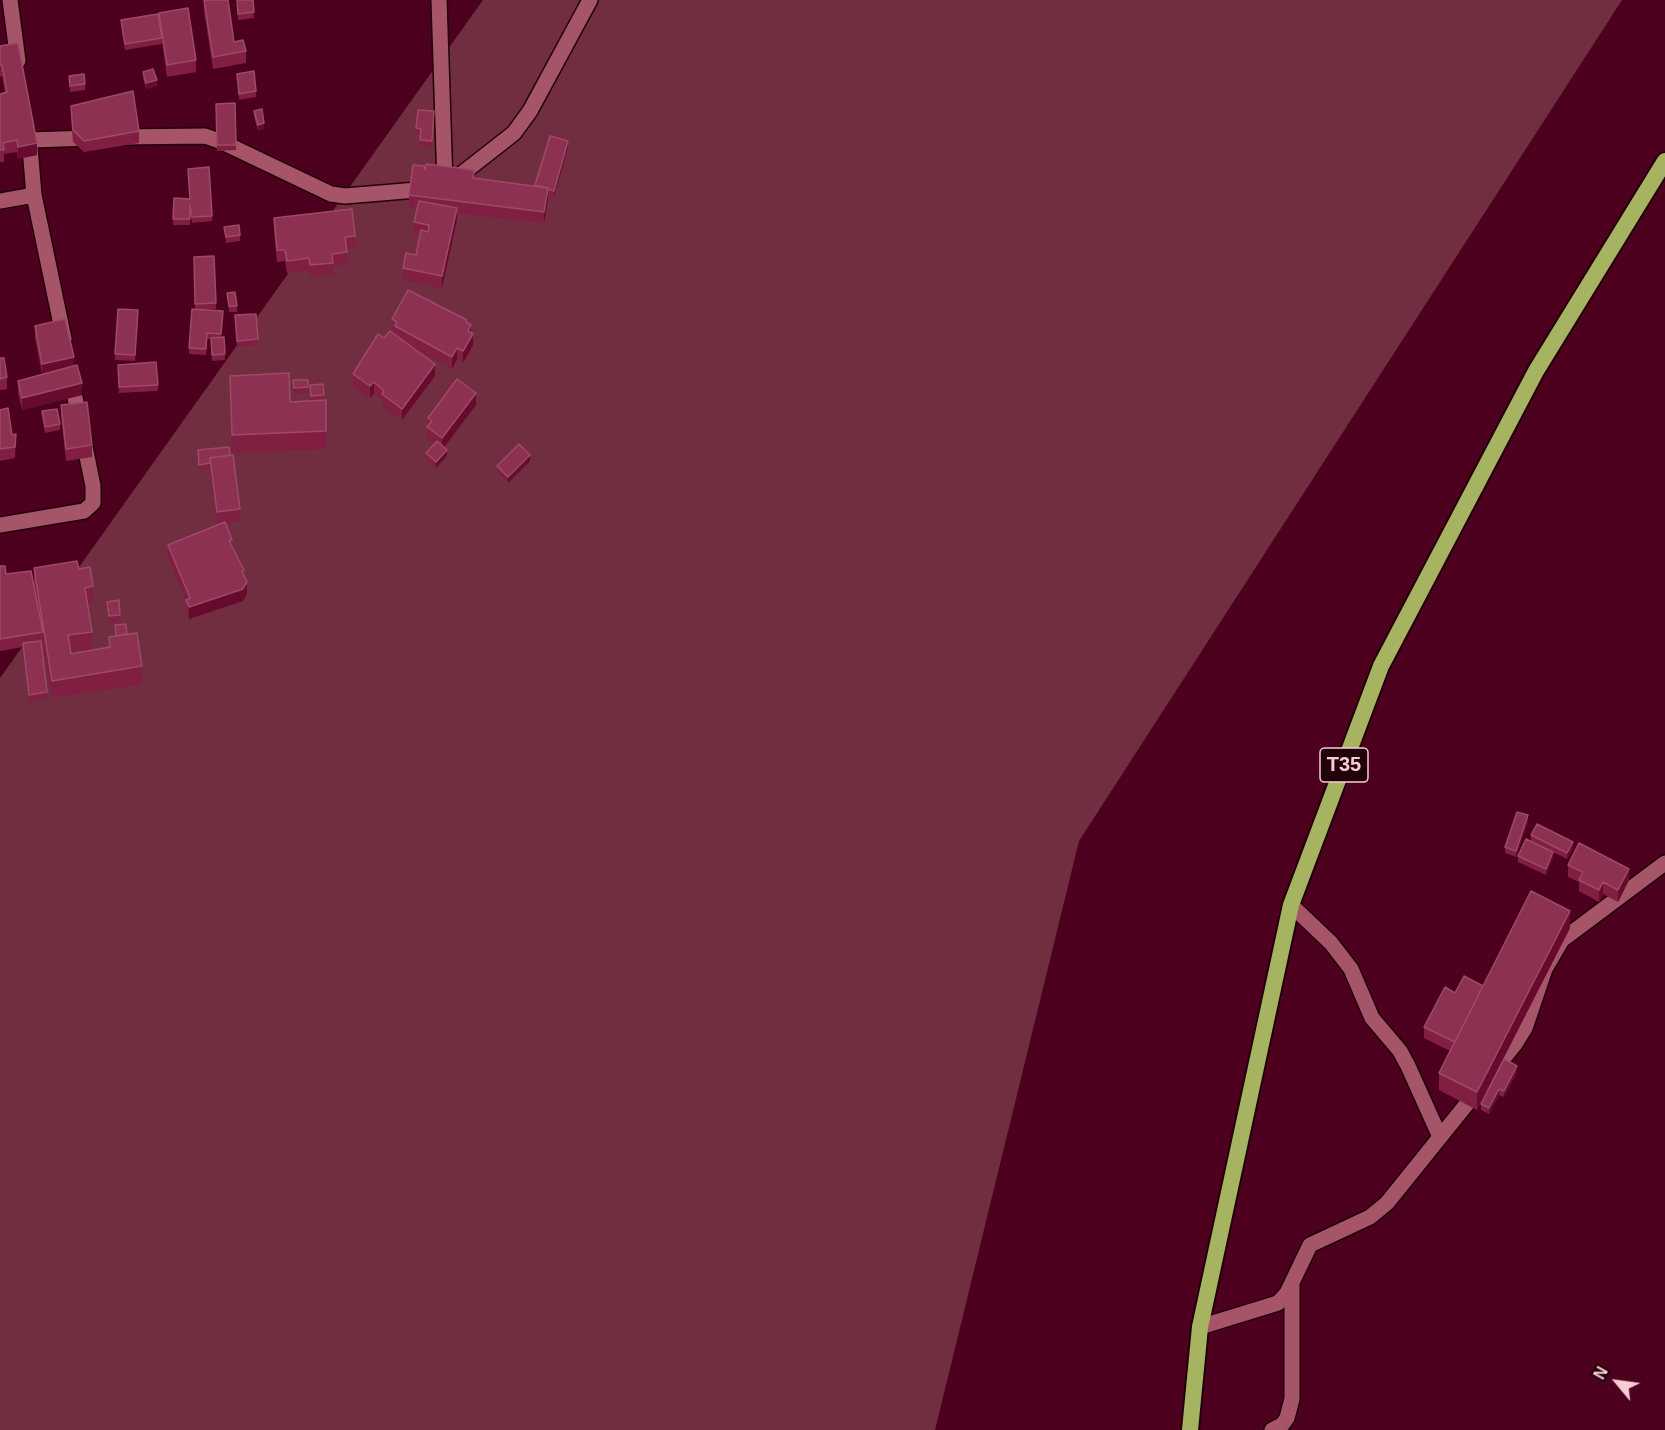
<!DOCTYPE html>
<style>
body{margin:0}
#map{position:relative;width:1665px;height:1430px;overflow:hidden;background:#4c001e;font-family:Helvetica,sans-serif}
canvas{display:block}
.north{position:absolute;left:1587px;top:1352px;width:60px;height:60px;-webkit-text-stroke:4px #21030b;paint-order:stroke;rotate:299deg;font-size:16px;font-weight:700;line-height:24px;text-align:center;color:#facbd4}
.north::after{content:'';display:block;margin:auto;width:21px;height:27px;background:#facbd4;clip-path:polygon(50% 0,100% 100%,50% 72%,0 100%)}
</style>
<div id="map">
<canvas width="1665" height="1430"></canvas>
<div class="north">N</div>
</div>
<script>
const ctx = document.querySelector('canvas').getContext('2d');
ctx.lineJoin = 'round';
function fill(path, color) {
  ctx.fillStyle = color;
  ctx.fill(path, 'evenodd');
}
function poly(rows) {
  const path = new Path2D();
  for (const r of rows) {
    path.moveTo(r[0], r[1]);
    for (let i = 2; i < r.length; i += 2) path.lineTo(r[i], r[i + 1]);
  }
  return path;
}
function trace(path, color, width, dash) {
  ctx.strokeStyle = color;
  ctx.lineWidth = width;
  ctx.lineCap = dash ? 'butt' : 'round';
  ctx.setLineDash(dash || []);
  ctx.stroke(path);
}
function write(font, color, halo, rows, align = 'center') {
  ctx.font = font + ' Helvetica,sans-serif';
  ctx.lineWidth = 6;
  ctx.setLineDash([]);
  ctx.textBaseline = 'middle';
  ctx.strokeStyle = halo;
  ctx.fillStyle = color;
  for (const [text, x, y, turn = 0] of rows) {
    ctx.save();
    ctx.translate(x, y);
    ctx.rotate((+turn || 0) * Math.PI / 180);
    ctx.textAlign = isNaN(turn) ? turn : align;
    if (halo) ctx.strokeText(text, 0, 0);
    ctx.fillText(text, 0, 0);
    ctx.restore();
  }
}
const green = poly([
 [483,0,1622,0,1079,841,935,1430,0,1430,0,678]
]);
const minor = poly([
 [10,0,18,61],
 [439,0,445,184],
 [29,136,34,195,64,339],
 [119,137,205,136,222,142,331,194,345,196,429,189],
 [29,140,92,138],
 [454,180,514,133,530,111,590,0],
 [0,201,34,195],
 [0,525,84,511,93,503,93,486,71,378],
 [1291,905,1331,943,1351,969,1372,1018,1400,1051,1408,1066,1440,1137],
 [1200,1327,1278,1303,1287,1293,1310,1245,1370,1217,1387,1203,1515,1044,1525,1028,1545,969,1562,940,1665,863],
 [1272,1430,1282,1425,1287,1418,1292,1399,1292,1285]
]);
const trunk = poly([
 [1190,1430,1200,1327,1291,905,1381,666,1536,371,1665,161]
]);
const wall = poly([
 [204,0,234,42,246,51,246,63,213,69,204,11],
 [237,0,253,0,254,18,238,20],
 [159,13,196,60,196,72,167,77,162,41,162,44,125,50,121,26,121,20,159,22],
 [0,46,37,155,18,159,17,152,4,154,4,162,0,162,0,94,5,93,2,76,0,77],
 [143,72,157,86,146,89,143,78],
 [237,74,256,91,256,97,239,100],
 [69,76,85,84,85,90,70,92],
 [235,103,236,150,217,151,216,104],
 [71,106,139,131,139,143,84,152,73,142,71,118],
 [254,111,264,129,258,131,254,117],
 [434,111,432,147,420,146,420,134,416,134,416,128],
 [550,136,568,147,554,197,548,195,544,223,457,213,457,220,442,288,403,280,403,268,416,255,420,235,414,234,414,222,417,208,409,207,409,195,425,170,474,178,535,186],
 [174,198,212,216,212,221,192,223,190,211,190,225,173,225],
 [274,218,355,236,355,248,347,249,347,264,333,266,333,275,310,277,309,270,287,273,285,261,277,262,274,229],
 [224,227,240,235,240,241,226,243],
 [214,256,216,309,200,309,223,311,221,337,224,337,225,360,212,361,211,339,207,339,206,355,189,354,189,348,195,309,194,257],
 [227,293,237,306,237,312,229,312],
 [235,315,258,339,258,345,237,347],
 [138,316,135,361,115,360,115,354],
 [392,319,467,323,471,333,473,345,463,363,457,359,452,369,409,345,435,376,402,420,382,406,382,401,374,393,370,398,353,386,353,374,384,338,395,335,395,332,392,330],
 [35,326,74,366,82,395,22,410,18,393,18,381,42,374,35,338],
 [0,358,7,377,7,389,0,390],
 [118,365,158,385,158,391,119,393],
 [230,376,290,402,310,401,310,385,323,384,324,400,326,400,326,449,232,453],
 [293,380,308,380,308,393,294,394],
 [61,405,92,445,92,457,66,461,61,416],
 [476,405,444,447,447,456,436,468,426,459,426,453,434,444,427,439,428,418],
 [0,410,12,435,16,434,15,458,0,461],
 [42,411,60,424,60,430,45,433],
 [198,450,230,455,240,509,240,521,225,523,232,546,244,577,247,594,243,601,189,619,186,612,186,600,168,557,168,545,224,523,217,523,210,469,199,470],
 [530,461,508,483,497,472,497,466],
 [0,566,6,574,34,585,34,568,79,569,93,586,93,604,88,605,92,632,92,649,71,652,71,654,109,647,109,637,115,636,115,625,127,634,142,666,142,684,52,698,43,642,43,643,41,644,47,698,29,701,23,647,0,651],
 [107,602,120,615,120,621,109,622],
 [1528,821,1516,857,1505,853,1505,847],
 [1531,835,1573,848,1567,859,1553,852,1553,858,1546,875,1518,862,1518,856,1547,849,1531,841],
 [1568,865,1629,880,1618,902,1603,894,1599,902,1579,891,1579,882,1568,877],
 [1570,928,1477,1110,1439,1090,1439,1073,1450,1051,1424,1038,1424,1027,1455,993,1483,986],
 [1517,1072,1504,1097,1499,1095,1489,1114,1481,1110,1481,1104]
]);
const shadedWall = poly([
 [157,80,157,86,146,89,146,83],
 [264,123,264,129,258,131,258,125],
 [568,141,568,147,554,197,554,191],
 [37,143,37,155,18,159,18,147],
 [548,188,548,200,544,223,544,212],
 [457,208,457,220,442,288,442,276],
 [471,325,471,337,473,334,473,345,463,363,463,351,468,331],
 [457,348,457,359,452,369,452,357],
 [74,357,74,368,42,375,42,364],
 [435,364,435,376,402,420,402,409],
 [374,382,374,393,370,398,370,386],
 [82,383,82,395,22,410,22,398],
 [476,393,476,405,442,450,442,438],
 [447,450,447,456,436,468,436,462],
 [530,455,530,461,508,483,508,477],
 [247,582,247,594,243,601,189,619,189,607],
 [1528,815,1528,821,1516,857,1516,851],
 [1573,842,1573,848,1567,859,1567,853],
 [1553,852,1553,858,1546,875,1546,869],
 [1629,869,1629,880,1618,902,1618,890],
 [1603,882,1603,894,1599,902,1599,890],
 [1570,911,1570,928,1477,1110,1477,1092],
 [1517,1066,1517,1072,1504,1097,1504,1091],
 [1499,1089,1499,1095,1489,1114,1489,1108]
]);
const building = poly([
 [204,0,228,0,234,42,243,40,246,51,213,57,204,0],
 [237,0,253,0,254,12,238,14,237,0],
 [188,8,196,60,167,65,159,13,188,8],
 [158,14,162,38,125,44,121,20,158,14],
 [18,43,37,143,18,147,17,140,3,143,4,150,0,150,0,94,7,92,2,65,0,65,0,46,18,43],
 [153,69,157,80,146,83,143,72,153,69],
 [254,71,256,91,239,94,237,74,254,71],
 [84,74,85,84,70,86,69,76,84,74],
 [133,91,139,131,84,141,73,130,71,106,133,91],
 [235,103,236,145,217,145,216,104,235,103],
 [262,109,264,123,258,125,254,111,262,109],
 [418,110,434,111,432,141,420,140,421,129,416,128,418,110],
 [550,136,568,141,554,191,547,189,548,188,535,185,550,136],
 [426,164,474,170,473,178,548,188,544,212,409,195,413,165,424,166,425,170,426,164],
 [209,167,212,216,192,217,190,205,190,219,173,219,174,198,190,199,188,169,209,167],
 [419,201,457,208,442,276,403,268,406,253,416,255,421,230,428,232,429,225,414,222,419,201],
 [352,209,355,236,345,237,347,252,332,254,333,263,310,265,309,258,287,261,285,250,277,250,274,218,352,209],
 [239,225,240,235,226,237,224,227,239,225],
 [214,256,216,303,195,304,194,257,214,256],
 [408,290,467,320,466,322,471,325,468,331,473,334,463,351,457,348,452,357,395,326,397,322,392,319,408,290],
 [235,292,237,306,229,306,227,293,235,292],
 [118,309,138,310,135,355,115,354,118,309],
 [192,309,223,311,221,334,207,333,206,349,189,348,192,309],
 [256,314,258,339,237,341,235,315,256,314],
 [65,319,74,357,42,364,35,326,65,319],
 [390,331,435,364,402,409,382,394,384,391,374,382,370,386,353,374,378,334,384,338,390,331],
 [224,337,225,354,212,355,211,338,224,337],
 [0,358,4,358,7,377,0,379,0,358],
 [156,362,158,385,119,387,118,365,156,362],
 [77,365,82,383,22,398,18,381,77,365],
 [289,373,290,402,326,400,326,431,232,435,230,376,289,373],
 [457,379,476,393,442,438,427,427,432,421,428,418,457,379],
 [293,380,308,380,308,387,294,388,293,380],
 [323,384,324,395,311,396,310,385,323,384],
 [87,402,92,445,66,449,61,405,87,402],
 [8,408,12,435,16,434,15,447,0,449,0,410,8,408],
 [57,409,60,424,45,427,42,411,57,409],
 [437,441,447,450,436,462,426,453,437,441],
 [519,444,530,455,508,477,497,466,519,444],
 [229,447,230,455,210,458,210,463,199,465,198,450,229,447],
 [233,455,240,509,217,512,210,458,233,455],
 [225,522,232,540,229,541,244,570,242,571,247,582,243,589,189,607,186,600,190,598,168,545,225,522],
 [77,561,79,569,90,567,93,586,85,588,92,632,68,635,71,654,110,647,109,637,137,633,142,666,52,681,34,568,77,561],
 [0,566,5,566,6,574,31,571,43,632,0,639,0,566],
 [119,600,120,615,109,616,107,602,119,600],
 [126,624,127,634,116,636,115,625,126,624],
 [41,641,47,692,29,695,23,643,41,641],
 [1517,812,1528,815,1516,851,1505,847,1517,812],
 [1537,824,1573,842,1567,853,1531,835,1537,824],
 [1526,839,1553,852,1546,869,1518,856,1526,839],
 [1579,843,1629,869,1618,890,1603,882,1599,890,1579,880,1583,872,1568,865,1579,843],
 [1531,891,1570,911,1477,1092,1439,1073,1531,891],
 [1464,976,1483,986,1455,1042,1424,1027,1445,987,1455,993,1464,976],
 [1504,1059,1517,1066,1504,1091,1499,1089,1489,1108,1481,1104,1504,1059]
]);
const shields = [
 [1344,765,48]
];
const shieldNames = [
 ["T35",1344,765]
];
fill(green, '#702e40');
trace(minor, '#23010b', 18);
trace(trunk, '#23010b', 20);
trace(minor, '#a65569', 15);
trace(trunk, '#a6b461', 16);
fill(wall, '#801f42');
fill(shadedWall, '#660b2d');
fill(building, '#8d3152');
trace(building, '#9e4a66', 1.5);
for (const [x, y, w] of shields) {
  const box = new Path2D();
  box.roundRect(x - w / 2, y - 17, w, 34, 4.5);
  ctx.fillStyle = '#21030b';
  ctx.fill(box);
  trace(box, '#facbd4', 1.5);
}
write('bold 20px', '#facbd4', null, shieldNames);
</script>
